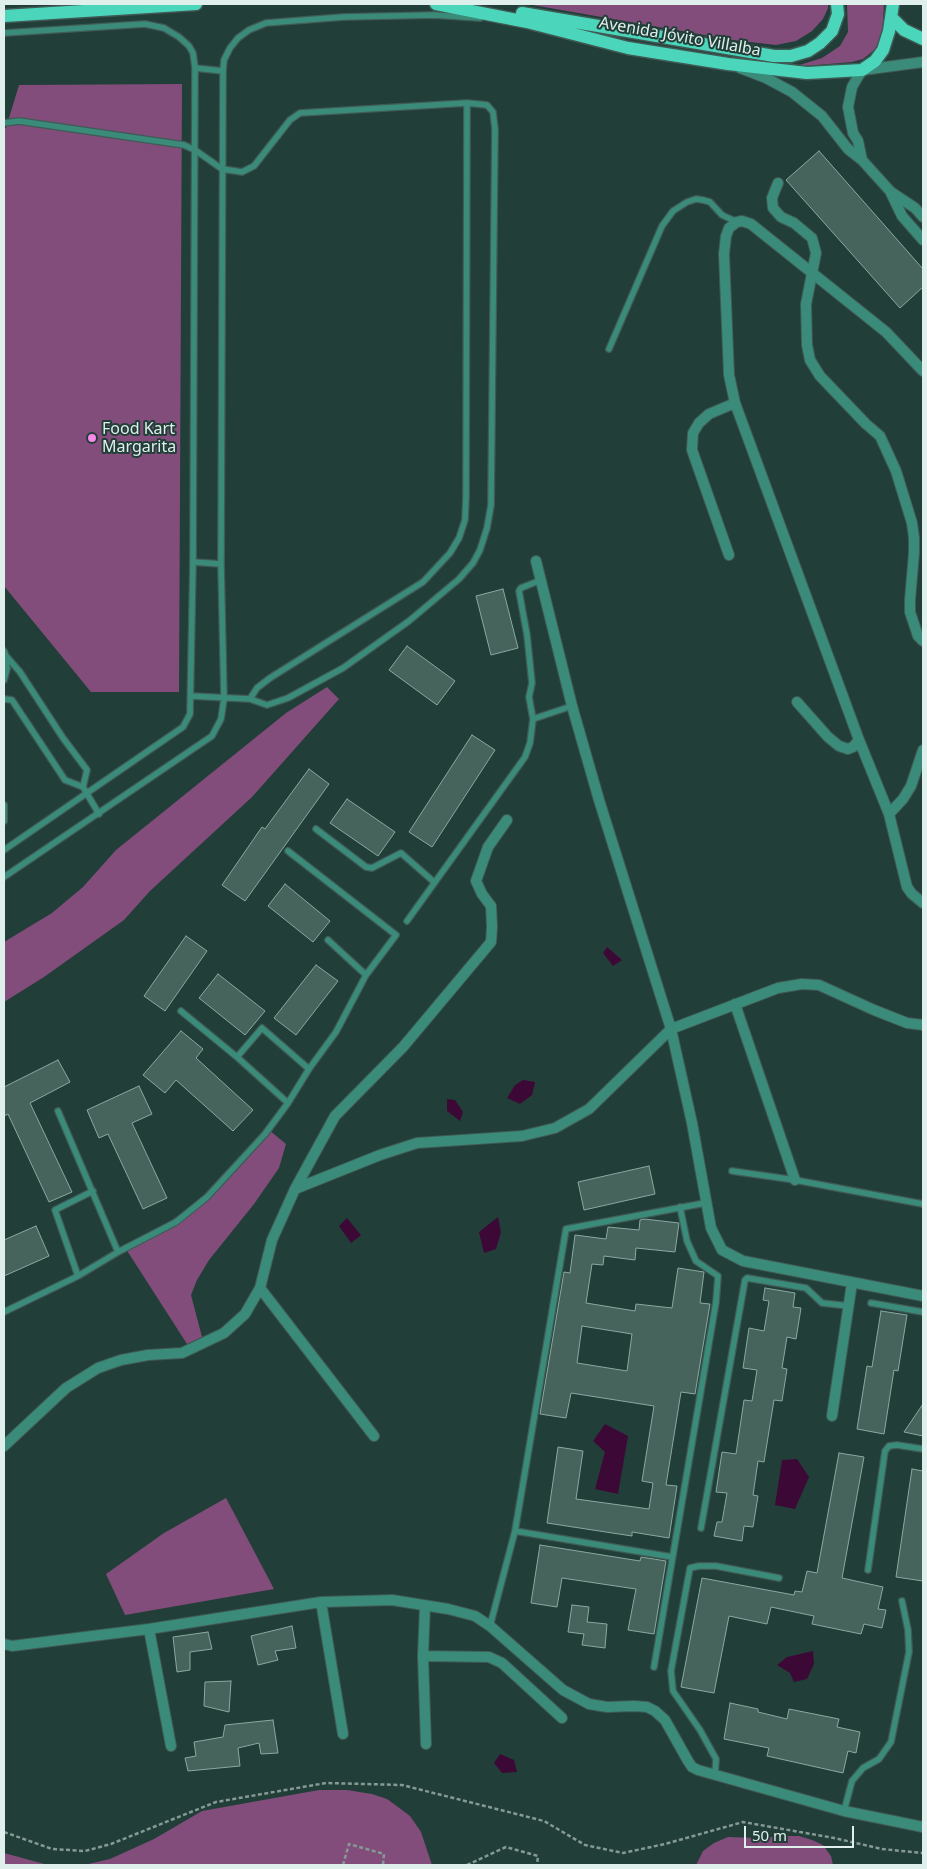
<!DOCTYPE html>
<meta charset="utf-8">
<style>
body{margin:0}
#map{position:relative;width:927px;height:1869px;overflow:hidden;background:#223e38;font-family:"Noto Sans",sans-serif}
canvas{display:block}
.frame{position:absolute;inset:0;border:5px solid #dfefeb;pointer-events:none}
.scale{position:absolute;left:744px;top:1826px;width:110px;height:22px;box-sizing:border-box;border:2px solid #dfefeb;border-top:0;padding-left:6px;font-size:15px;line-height:18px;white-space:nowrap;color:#dfefeb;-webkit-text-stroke:4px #223e38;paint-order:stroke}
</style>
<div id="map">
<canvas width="927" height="1869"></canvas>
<div class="frame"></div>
<div class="scale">50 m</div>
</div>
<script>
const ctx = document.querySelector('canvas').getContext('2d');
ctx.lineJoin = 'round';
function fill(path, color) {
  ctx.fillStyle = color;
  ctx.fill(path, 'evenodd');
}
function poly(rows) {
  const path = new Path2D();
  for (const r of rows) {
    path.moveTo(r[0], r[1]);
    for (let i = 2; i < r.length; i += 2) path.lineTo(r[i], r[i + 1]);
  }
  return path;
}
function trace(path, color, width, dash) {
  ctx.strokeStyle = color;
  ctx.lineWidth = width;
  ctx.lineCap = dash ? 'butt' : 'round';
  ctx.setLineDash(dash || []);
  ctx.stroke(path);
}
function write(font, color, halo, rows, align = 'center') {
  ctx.font = font + ' "Noto Sans",sans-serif';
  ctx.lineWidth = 4;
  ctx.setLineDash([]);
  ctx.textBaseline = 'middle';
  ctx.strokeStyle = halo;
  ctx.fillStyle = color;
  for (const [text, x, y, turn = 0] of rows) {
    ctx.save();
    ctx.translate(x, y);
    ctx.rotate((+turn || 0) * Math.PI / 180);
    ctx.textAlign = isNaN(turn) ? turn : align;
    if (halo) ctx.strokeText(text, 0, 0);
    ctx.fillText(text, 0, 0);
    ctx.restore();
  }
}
const green = poly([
 [527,4,828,4,828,8,823,19,812,31,796,41,776,45,733,40],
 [847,4,884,4,882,39,873,51,863,59,852,62,793,67,822,58,840,46,848,32],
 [182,84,179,692,91,692,4,586,4,128,6,128,19,85],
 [327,687,339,699,252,797,150,891,124,920,44,977,4,1002,4,942,52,913,83,887,116,850,286,713],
 [269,1130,286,1144,279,1168,254,1204,209,1260,197,1280,191,1295,202,1337,187,1344,126,1249,184,1212,218,1183],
 [226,1498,274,1589,125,1615,106,1574,164,1533],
 [319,1790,347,1790,372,1794,387,1799,398,1807,410,1816,421,1832,432,1865,84,1865,110,1859,154,1839,202,1811],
 [784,1836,799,1836,812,1840,823,1845,831,1856,833,1865,696,1865,703,1851,714,1843,728,1837,757,1838],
 [4,1853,48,1865,4,1865]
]);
const water = poly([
 [607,947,622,960,613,966,603,953],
 [523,1080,535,1082,532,1095,520,1104,507,1098,515,1085],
 [447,1099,455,1100,463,1112,460,1121,447,1111],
 [498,1217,501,1232,496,1249,484,1253,479,1232],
 [347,1218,361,1235,351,1243,339,1226],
 [605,1424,628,1436,618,1494,595,1489,605,1452,593,1441],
 [797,1459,809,1477,795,1509,775,1505,782,1460],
 [813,1651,814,1664,807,1679,794,1682,790,1673,777,1665,787,1657],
 [500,1754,514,1760,517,1772,502,1773,494,1763]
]);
const building = poly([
 [819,151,923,269,923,287,900,308,786,180,819,151],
 [503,589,518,648,491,655,476,596,503,589],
 [407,646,455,681,437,705,389,670,407,646],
 [472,735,495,750,432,847,409,832,472,735],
 [309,769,329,784,245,901,222,885,262,827,265,829,309,769],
 [347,799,395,832,378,856,330,823,347,799],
 [285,884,330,921,313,942,268,906,285,884],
 [186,936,207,951,165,1011,144,996,186,936],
 [316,965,338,981,296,1035,274,1018,316,965],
 [218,974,265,1011,245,1035,199,998,218,974],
 [181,1031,203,1049,196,1058,253,1110,233,1131,176,1080,165,1093,143,1075,181,1031],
 [58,1060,70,1082,30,1103,72,1192,49,1202,8,1114,4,1116,4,1087,58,1060],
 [139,1086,152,1114,132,1123,167,1198,143,1209,108,1134,99,1138,87,1110,139,1086],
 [649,1166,655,1194,584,1210,578,1182,649,1166],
 [644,1219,679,1223,675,1252,636,1248,635,1260,604,1256,603,1265,592,1264,586,1303,635,1311,636,1304,672,1308,678,1268,704,1272,700,1303,710,1304,695,1394,681,1392,666,1485,677,1486,669,1538,632,1532,632,1536,547,1523,558,1447,583,1451,576,1499,649,1509,653,1483,642,1481,654,1406,571,1393,566,1418,540,1414,564,1272,570,1273,575,1235,606,1239,608,1227,639,1230,640,1220,644,1219],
 [582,1326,632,1334,627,1371,577,1363,582,1326],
 [36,1226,49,1256,4,1276,4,1240,36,1226],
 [765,1288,795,1293,793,1307,801,1308,796,1339,787,1337,782,1368,787,1369,782,1401,774,1400,764,1462,758,1461,753,1495,758,1496,753,1527,744,1526,742,1541,714,1536,717,1522,722,1522,727,1493,716,1492,722,1452,736,1454,744,1400,752,1401,757,1370,743,1368,749,1328,764,1331,769,1301,763,1300,765,1288],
 [881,1311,907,1315,898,1371,894,1370,884,1434,857,1429,867,1366,872,1367,881,1311],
 [923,1404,923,1436,904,1432,923,1404],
 [839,1453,864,1457,842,1578,883,1587,878,1609,886,1610,882,1628,864,1624,861,1634,812,1624,814,1616,771,1607,767,1624,729,1616,714,1693,681,1687,702,1578,794,1595,795,1591,802,1592,807,1571,817,1573,839,1453],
 [912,1469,923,1471,923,1581,896,1577,912,1469],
 [540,1545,640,1561,641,1557,666,1561,654,1634,628,1630,636,1589,562,1578,557,1607,531,1603,540,1545],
 [572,1605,589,1607,587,1622,607,1624,605,1648,582,1645,584,1634,568,1632,572,1605],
 [292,1626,296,1648,275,1651,278,1660,258,1665,251,1636,292,1626],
 [208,1632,212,1649,190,1652,190,1670,177,1672,173,1637,208,1632],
 [231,1681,229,1712,204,1706,205,1682,231,1681],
 [730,1703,758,1709,758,1712,787,1719,789,1709,839,1719,837,1727,860,1732,856,1753,848,1751,843,1773,767,1756,769,1748,724,1739,730,1703],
 [273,1720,278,1753,261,1754,259,1743,238,1748,240,1766,188,1771,185,1758,196,1756,194,1742,223,1737,225,1725,273,1720]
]);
const path = poly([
 [4,1832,52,1849,85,1851,111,1844,216,1802,326,1783,402,1785,544,1821,585,1845,623,1853,665,1844,743,1822,834,1838,882,1849,923,1853],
 [343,1865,349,1844,384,1854,383,1865],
 [467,1865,506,1847,538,1856,537,1865]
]);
const service = poly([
 [4,33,145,24,164,28,179,37,189,46,193,53,195,68,193,562,190,714,183,727,4,850],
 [195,68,223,71],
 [4,123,19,121,184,145,195,150,222,169,242,172,254,166,290,120,300,113,467,103,487,105,493,112,495,129,491,505,487,528,480,550,473,563,459,579,409,621,343,668,288,698,267,705,250,699,191,696],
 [609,349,662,226,673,211,687,202,696,199,703,200,710,202,722,215,737,222],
 [193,562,221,564],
 [4,651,6,656,7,669,4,680],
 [6,656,20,672,63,738,87,770,83,787],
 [4,699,12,700,65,780,83,787,99,814],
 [250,699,257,688,270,678,423,582,450,553,459,538,465,520,466,496,467,103],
 [533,719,572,706],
 [4,805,4,821],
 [316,829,366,867,372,868,401,853,434,882],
 [4,877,212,736,221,719,224,699,221,564,223,71,224,60,230,48,238,38,249,30,266,23,343,17,434,15,480,18],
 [407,921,525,757,530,743,533,719,529,697,532,683,527,635,519,591,521,588,541,580],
 [328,940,366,975],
 [181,1011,237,1057,288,1103],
 [237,1057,262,1028,309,1069],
 [58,1111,118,1252],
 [732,1171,795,1180,923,1204],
 [78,1276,55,1210,93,1191],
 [871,1303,923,1312],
 [4,1312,78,1276,118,1252,176,1222,207,1197,265,1134,288,1103,309,1069,336,1032,366,975,396,935,288,851],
 [701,1528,745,1280,747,1278,806,1288,822,1303,849,1306],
 [515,1531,672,1557],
 [868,1570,885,1451,889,1446,897,1445,923,1449],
 [490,1626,515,1531,566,1229,705,1203],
 [654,1667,716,1302,718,1276,696,1261,687,1241,680,1207],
 [715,1775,716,1759,700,1730,673,1691,671,1671,690,1568,699,1566,716,1566,779,1578],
 [844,1811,852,1781,863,1768,879,1759,891,1742,909,1652,908,1630,902,1601]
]);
const minor = poly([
 [740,68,766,78,792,92,822,116,848,149,862,160,890,191,902,216,923,240],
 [862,70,852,87,848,107,853,133,858,141,862,160],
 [778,183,772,198,773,208,781,217,794,223,812,238,816,253,806,304,807,345,810,360,820,376,866,424,880,436,896,471,912,523,914,538,914,553,910,600,910,612,918,636,923,641],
 [891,192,915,208,923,217],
 [923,371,886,332,751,224,742,221,737,222,729,228,726,236,724,254,729,375,735,403,859,740,889,814,907,887,912,894,923,903],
 [729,555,692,450,693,433,699,423,709,414,735,403],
 [536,561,572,706,599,800,671,1029,692,1123,711,1228,722,1250,743,1261,923,1296],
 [797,702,828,737,839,746,848,749,853,747,859,740],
 [889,814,903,799,911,786,923,750],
 [735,1004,795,1180],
 [295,1189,380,1155,417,1143,522,1136,555,1128,589,1109,671,1029,778,988,802,984,819,985,874,1010,907,1023,923,1025],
 [260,1288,374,1436],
 [832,1416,852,1283],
 [4,1446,66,1388,98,1368,121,1360,148,1355,182,1353,224,1333,245,1314,260,1288,272,1240,295,1189,335,1116,403,1047,491,942,492,927,491,906,482,894,476,881,488,847,507,820],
 [321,1602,343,1734],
 [425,1606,423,1656,426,1744],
 [149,1629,171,1746],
 [4,1644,12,1646,149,1629,321,1602,392,1600,448,1609,475,1616,490,1626,563,1690,589,1704,607,1707,634,1706,647,1707,655,1711,665,1720,688,1761,692,1767,698,1770,844,1811,923,1827],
 [423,1656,489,1657,502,1663,562,1718]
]);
const tertiary = poly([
 [863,70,923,62]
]);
const primary = poly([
 [436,4,527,22,628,48,728,64,807,73,862,70,875,61,883,50,889,31,893,4],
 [522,13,774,56,791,56,808,51,820,43,832,31,838,14,837,4],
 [4,16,196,4],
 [892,18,904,30,923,39]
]);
const markers = [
 [92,438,5,"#f888ea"]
];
const streetNames = [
 ["Avenida Jóvito Villalba",680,37,10]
];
const poiNames = [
 ["Food Kart",102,429],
 ["Margarita",102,447]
];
fill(green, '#824d7b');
fill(water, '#3c0937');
fill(building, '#46635c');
trace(building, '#8aa9a1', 1);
trace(service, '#405a55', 8);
trace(minor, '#405a55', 12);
trace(tertiary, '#405a55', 12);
trace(primary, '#405a55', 15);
trace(path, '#859a95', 2.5, [4, 2.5]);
trace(service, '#3a8b7a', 5.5);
trace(minor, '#3a8b7a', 10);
trace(tertiary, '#3a8b7a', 10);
trace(primary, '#4bd6bc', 12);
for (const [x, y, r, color] of markers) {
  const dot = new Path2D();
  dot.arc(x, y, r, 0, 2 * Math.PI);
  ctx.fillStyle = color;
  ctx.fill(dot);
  trace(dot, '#223e38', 2);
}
write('16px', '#dfefeb', '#223e38', streetNames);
write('16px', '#dfefeb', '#223e38', poiNames, 'left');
</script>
